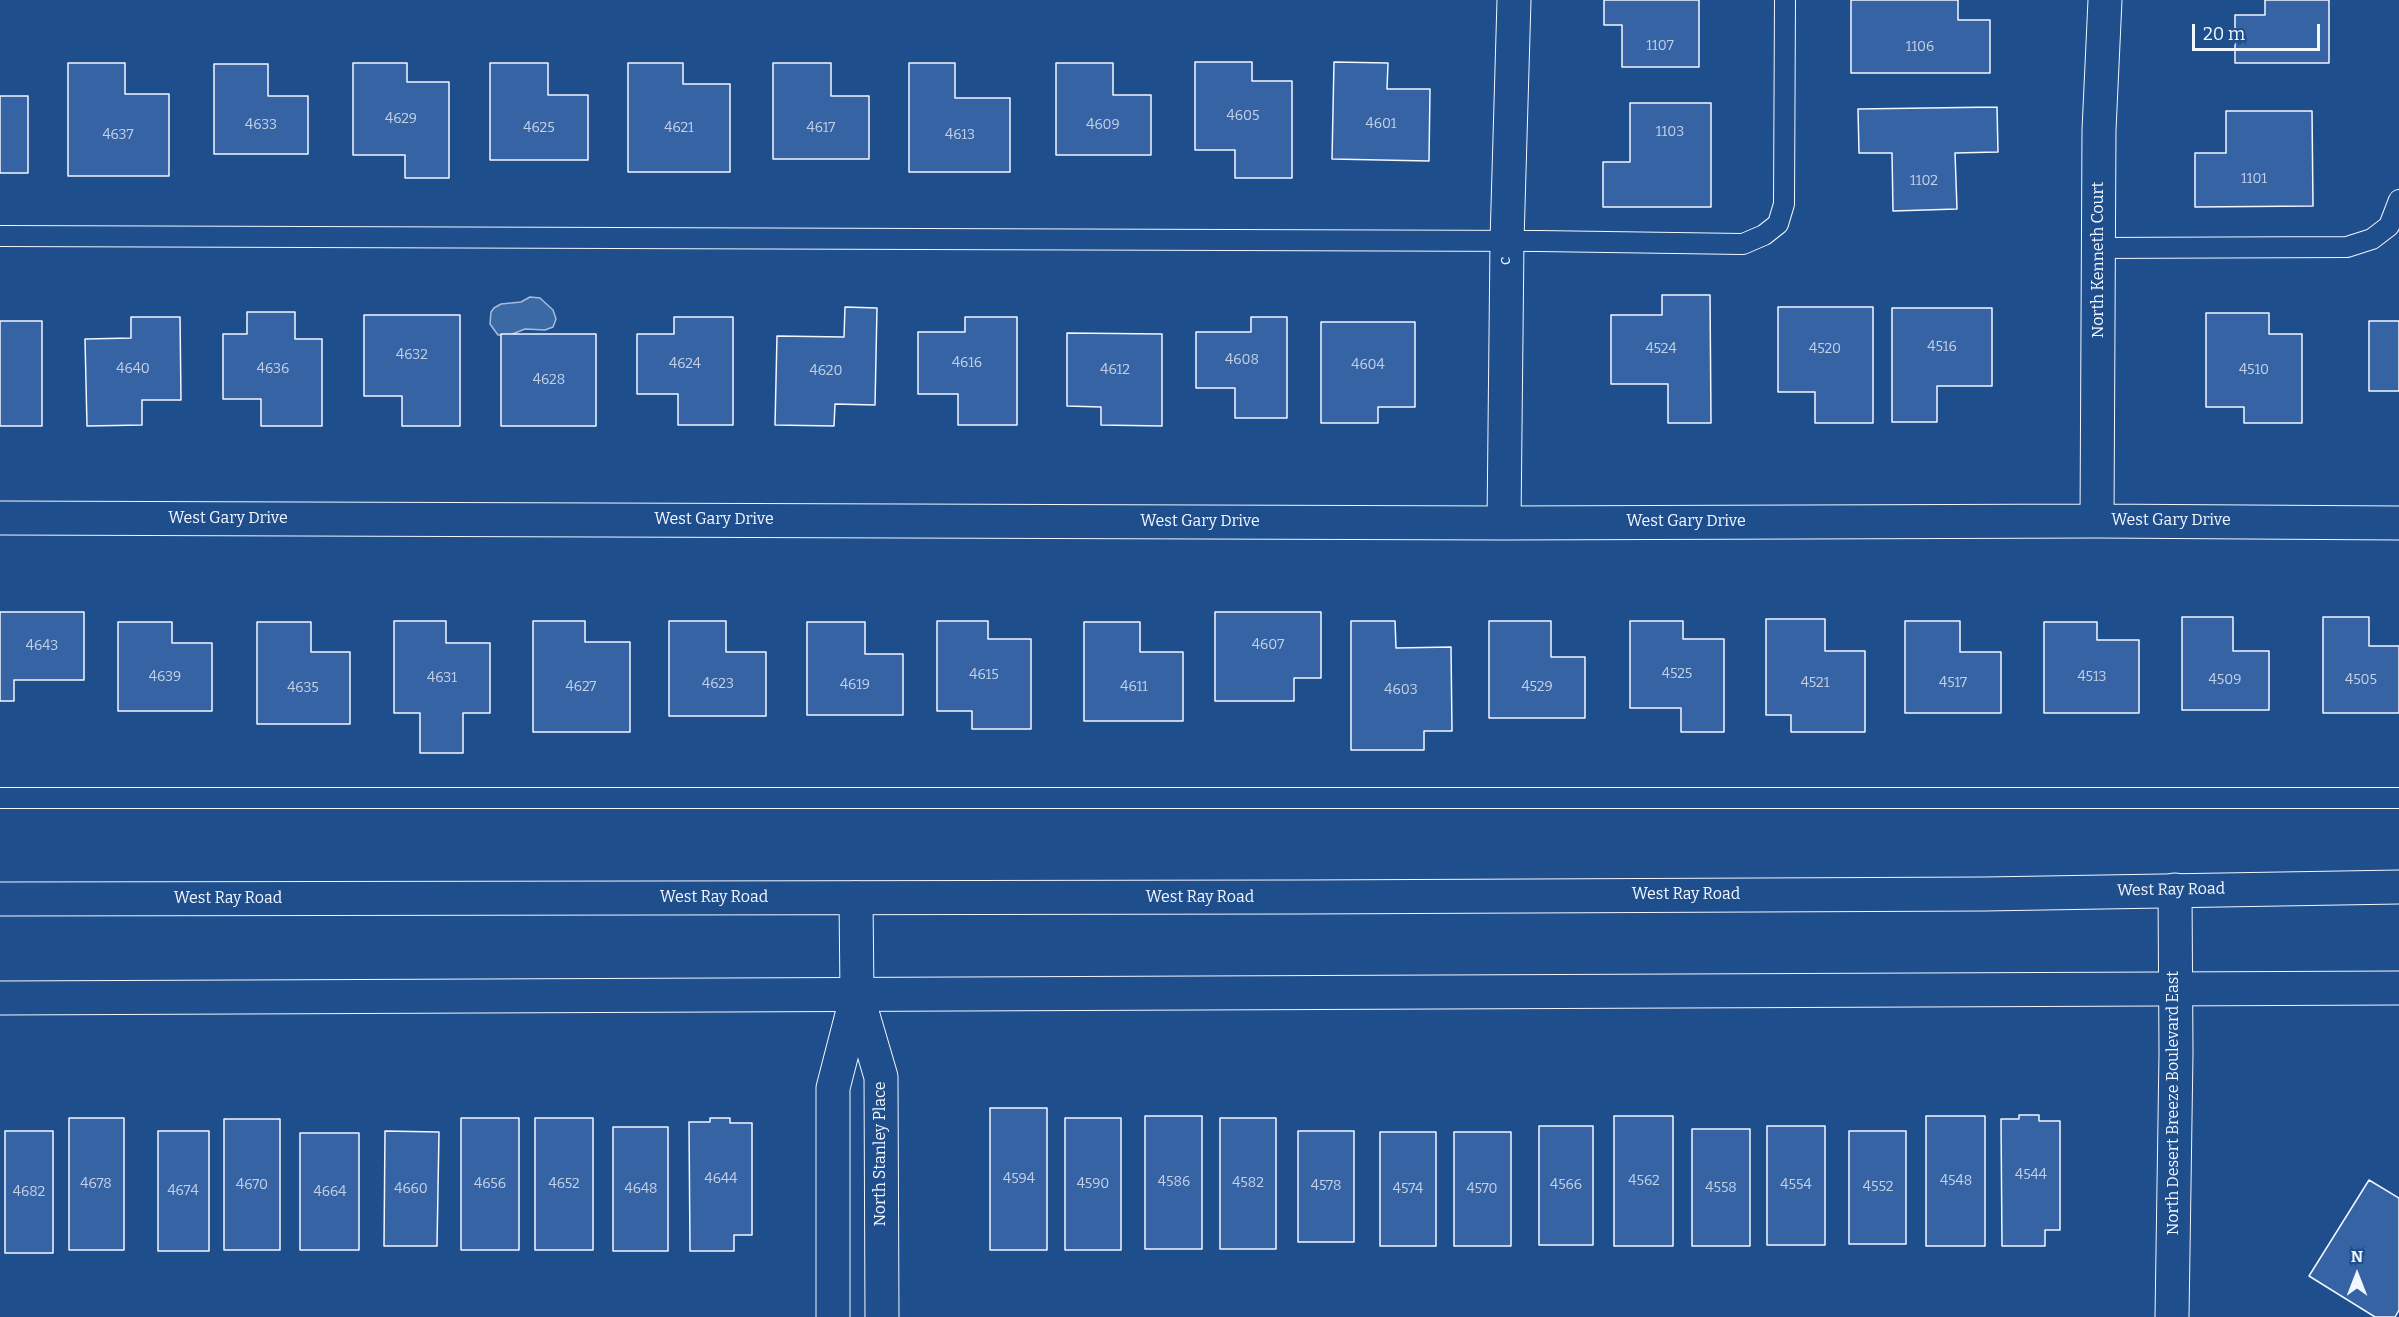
<!DOCTYPE html>
<style>
body{margin:0}
#map{position:relative;width:2399px;height:1317px;overflow:hidden;background:#1f4e8c;font-family:Bitter,serif}
canvas{display:block}
.north{position:absolute;left:2327px;top:1245px;width:60px;height:60px;-webkit-text-stroke:4px #1f4e8c;paint-order:stroke;rotate:0deg;font-size:16px;font-weight:700;line-height:24px;text-align:center;color:#f2f6ff}
.north::after{content:'';display:block;margin:auto;width:21px;height:27px;background:#f2f6ff;clip-path:polygon(50% 0,100% 100%,50% 72%,0 100%)}
.scale{position:absolute;left:2192px;top:24px;width:128px;height:27px;box-sizing:border-box;border:3px solid #f2f6ff;border-top:0;padding-left:8px;font-size:18px;line-height:21px;white-space:nowrap;color:#f2f6ff;-webkit-text-stroke:4px #1f4e8c;paint-order:stroke}
</style>
<div id="map">
<canvas width="2399" height="1317"></canvas>
<div class="north">N</div>
<div class="scale">20 m</div>
</div>
<script>
const ctx = document.querySelector('canvas').getContext('2d');
ctx.lineJoin = 'round';
function fill(path, color) {
  ctx.fillStyle = color;
  ctx.fill(path, 'evenodd');
}
function poly(rows) {
  const path = new Path2D();
  for (const r of rows) {
    path.moveTo(r[0], r[1]);
    for (let i = 2; i < r.length; i += 2) path.lineTo(r[i], r[i + 1]);
  }
  return path;
}
function trace(path, color, width, dash) {
  ctx.strokeStyle = color;
  ctx.lineWidth = width;
  ctx.lineCap = dash ? 'butt' : 'round';
  ctx.setLineDash(dash || []);
  ctx.stroke(path);
}
function write(font, color, halo, rows, align = 'center') {
  ctx.font = font + ' Bitter,serif';
  ctx.lineWidth = 4.5;
  ctx.setLineDash([]);
  ctx.textBaseline = 'middle';
  ctx.strokeStyle = halo;
  ctx.fillStyle = color;
  for (const [text, x, y, turn = 0] of rows) {
    ctx.save();
    ctx.translate(x, y);
    ctx.rotate((+turn || 0) * Math.PI / 180);
    ctx.textAlign = isNaN(turn) ? turn : align;
    if (halo) ctx.strokeText(text, 0, 0);
    ctx.fillText(text, 0, 0);
    ctx.restore();
  }
}
const water = poly([
 [530,297,540,298,553,310,556,319,553,327,545,330,525,329,510,335,498,335,490,324,491,312,494,308,501,304,521,302,530,297]
]);
const building = poly([
 [1604,0,1699,0,1699,67,1622,67,1622,25,1604,25,1604,0],
 [1851,0,1958,0,1958,20,1990,20,1990,73,1851,73,1851,0],
 [2265,0,2329,0,2329,63,2235,63,2235,15,2265,15,2265,0],
 [1195,62,1252,62,1252,81,1292,81,1292,178,1235,178,1235,150,1195,150,1195,62],
 [1334,62,1388,63,1387,89,1430,89,1429,161,1332,159,1334,62],
 [68,63,125,63,125,94,169,94,169,176,68,176,68,63],
 [353,63,407,63,407,82,449,82,449,178,405,178,405,155,353,155,353,63],
 [490,63,548,63,548,95,588,95,588,160,490,160,490,63],
 [628,63,683,63,683,84,730,84,730,172,628,172,628,63],
 [773,63,831,63,831,96,869,96,869,159,773,159,773,63],
 [909,63,955,63,955,98,1010,98,1010,172,909,172,909,63],
 [1056,63,1113,63,1113,95,1151,95,1151,155,1056,155,1056,63],
 [214,64,268,64,268,96,308,96,308,154,214,154,214,64],
 [0,96,28,96,28,173,0,173,0,96],
 [1630,103,1711,103,1711,207,1603,207,1603,162,1630,162,1630,103],
 [1997,107,1998,152,1955,153,1957,209,1893,211,1892,153,1859,153,1858,109,1997,107],
 [2226,111,2312,111,2313,206,2195,207,2195,153,2226,153,2226,111],
 [1662,295,1710,295,1711,423,1668,423,1668,384,1611,384,1611,315,1662,315,1662,295],
 [845,307,877,308,875,405,835,404,834,426,775,425,777,336,844,337,845,307],
 [1778,307,1873,307,1873,423,1815,423,1815,392,1778,392,1778,307],
 [1892,308,1992,308,1992,386,1937,386,1937,422,1892,422,1892,308],
 [247,312,295,312,295,339,322,339,322,426,261,426,261,399,223,399,223,334,247,334,247,312],
 [2206,313,2269,313,2269,334,2302,334,2302,423,2244,423,2244,407,2206,407,2206,313],
 [364,315,460,315,460,426,402,426,402,396,364,396,364,315],
 [131,317,180,317,181,400,142,400,142,425,87,426,85,339,131,338,131,317],
 [674,317,733,317,733,425,678,425,678,394,637,394,637,334,674,334,674,317],
 [965,317,1017,317,1017,425,958,425,958,394,918,394,918,332,965,332,965,317],
 [1251,317,1287,317,1287,418,1235,418,1235,388,1196,388,1196,332,1251,332,1251,317],
 [0,321,42,321,42,426,0,426,0,321],
 [2369,321,2399,321,2399,391,2369,391,2369,321],
 [1321,322,1415,322,1415,407,1378,407,1378,423,1321,423,1321,322],
 [1067,333,1162,334,1162,426,1101,425,1101,407,1067,406,1067,333],
 [501,334,596,334,596,426,501,426,501,334],
 [0,612,84,612,84,680,14,680,14,701,0,701,0,612],
 [1215,612,1321,612,1321,678,1294,678,1294,701,1215,701,1215,612],
 [2182,617,2233,617,2233,651,2269,651,2269,710,2182,710,2182,617],
 [2323,617,2369,617,2369,646,2399,646,2399,713,2323,713,2323,617],
 [1766,619,1825,619,1825,651,1865,651,1865,732,1791,732,1791,715,1766,715,1766,619],
 [394,621,446,621,446,643,490,643,490,713,463,713,463,753,420,753,420,713,394,713,394,621],
 [533,621,585,621,585,642,630,642,630,732,533,732,533,621],
 [669,621,726,621,726,652,766,652,766,716,669,716,669,621],
 [937,621,988,621,988,639,1031,639,1031,729,972,729,972,711,937,711,937,621],
 [1351,621,1395,621,1396,648,1451,647,1452,731,1424,731,1424,750,1351,750,1351,621],
 [1489,621,1551,621,1551,657,1585,657,1585,718,1489,718,1489,621],
 [1630,621,1683,621,1683,639,1724,639,1724,732,1681,732,1681,708,1630,708,1630,621],
 [1905,621,1960,621,1960,652,2001,652,2001,713,1905,713,1905,621],
 [118,622,172,622,172,643,212,643,212,711,118,711,118,622],
 [257,622,311,622,311,652,350,652,350,724,257,724,257,622],
 [807,622,865,622,865,654,903,654,903,715,807,715,807,622],
 [1084,622,1140,622,1140,652,1183,652,1183,721,1084,721,1084,622],
 [2044,622,2097,622,2097,640,2139,640,2139,713,2044,713,2044,622],
 [990,1108,1047,1108,1047,1250,990,1250,990,1108],
 [2019,1115,2039,1115,2039,1121,2060,1121,2060,1230,2045,1230,2045,1246,2002,1246,2001,1119,2019,1119,2019,1115],
 [1145,1116,1202,1116,1202,1249,1145,1249,1145,1116],
 [1614,1116,1673,1116,1673,1246,1614,1246,1614,1116],
 [1926,1116,1985,1116,1985,1246,1926,1246,1926,1116],
 [69,1118,124,1118,124,1250,69,1250,69,1118],
 [461,1118,519,1118,519,1250,461,1250,461,1118],
 [535,1118,593,1118,593,1250,535,1250,535,1118],
 [710,1118,730,1118,730,1123,752,1123,752,1235,734,1235,734,1251,690,1251,689,1122,710,1122,710,1118],
 [1065,1118,1121,1118,1121,1250,1065,1250,1065,1118],
 [1220,1118,1276,1118,1276,1249,1220,1249,1220,1118],
 [224,1119,280,1119,280,1250,224,1250,224,1119],
 [1539,1126,1593,1126,1593,1245,1539,1245,1539,1126],
 [1767,1126,1825,1126,1825,1245,1767,1245,1767,1126],
 [613,1127,668,1127,668,1251,613,1251,613,1127],
 [1692,1129,1750,1129,1750,1246,1692,1246,1692,1129],
 [5,1131,53,1131,53,1253,5,1253,5,1131],
 [158,1131,209,1131,209,1251,158,1251,158,1131],
 [385,1131,439,1132,437,1246,384,1246,385,1131],
 [1298,1131,1354,1131,1354,1242,1298,1242,1298,1131],
 [1849,1131,1906,1131,1906,1244,1849,1244,1849,1131],
 [1380,1132,1436,1132,1436,1246,1380,1246,1380,1132],
 [1454,1132,1511,1132,1511,1246,1454,1246,1454,1132],
 [300,1133,359,1133,359,1250,300,1250,300,1133],
 [2369,1180,2399,1198,2399,1310,2395,1317,2375,1317,2309,1276,2369,1180]
]);
const lane = poly([
 [0,236,1539,241,1743,244,1764,235,1778,224,1784,204,1785,0],
 [2099,248,2347,247,2372,239,2389,226,2399,200],
 [0,798,2399,798]
]);
const street = poly([
 [0,518,1504,523,2097,521,2399,523],
 [2097,521,2099,130,2105,0],
 [1504,523,1507,241,1514,0],
 [857,995,881,1077,882,1317],
 [833,1317,833,1088,857,995,856,898]
]);
const secondary = poly([
 [2172,1317,2176,1053,2175,890]
]);
const primary = poly([
 [0,899,1301,897,1985,894,2399,887],
 [0,998,2399,988]
]);
const numberNames = [
 ["1107",1660,46],
 ["1106",1920,47],
 ["4605",1243,116],
 ["4629",401,119],
 ["4601",1381,124],
 ["4633",261,125],
 ["4609",1103,125],
 ["4625",539,128],
 ["4621",679,128],
 ["4617",821,128],
 ["1103",1670,132],
 ["4637",118,135],
 ["4613",960,135],
 ["1101",2254,179],
 ["1102",1924,181],
 ["4516",1942,347],
 ["4524",1661,349],
 ["4520",1825,349],
 ["4632",412,355],
 ["4608",1242,360],
 ["4616",967,363],
 ["4624",685,364],
 ["4604",1368,365],
 ["4640",133,369],
 ["4636",273,369],
 ["4612",1115,370],
 ["4510",2254,370],
 ["4620",826,371],
 ["4628",549,380],
 ["4607",1268,645],
 ["4643",42,646],
 ["4525",1677,674],
 ["4615",984,675],
 ["4639",165,677],
 ["4513",2092,677],
 ["4631",442,678],
 ["4509",2225,680],
 ["4505",2361,680],
 ["4521",1815,683],
 ["4517",1953,683],
 ["4623",718,684],
 ["4619",855,685],
 ["4627",581,687],
 ["4611",1134,687],
 ["4529",1537,687],
 ["4635",303,688],
 ["4603",1401,690],
 ["4544",2031,1175],
 ["4644",721,1179],
 ["4594",1019,1179],
 ["4562",1644,1181],
 ["4548",1956,1181],
 ["4586",1174,1182],
 ["4582",1248,1183],
 ["4678",96,1184],
 ["4656",490,1184],
 ["4652",564,1184],
 ["4590",1093,1184],
 ["4670",252,1185],
 ["4566",1566,1185],
 ["4554",1796,1185],
 ["4578",1326,1186],
 ["4552",1878,1187],
 ["4558",1721,1188],
 ["4660",411,1189],
 ["4648",641,1189],
 ["4574",1408,1189],
 ["4570",1482,1189],
 ["4674",183,1191],
 ["4682",29,1192],
 ["4664",330,1192]
];
const streetNames = [
 ["North Kenneth Court",2099,260,-90],
 ["c",1506,261,-90],
 ["West Gary Drive",228,519],
 ["West Gary Drive",714,520],
 ["West Gary Drive",2171,521],
 ["West Gary Drive",1200,522],
 ["West Gary Drive",1686,522],
 ["West Ray Road",2171,890,-1],
 ["West Ray Road",1686,895],
 ["West Ray Road",714,898],
 ["West Ray Road",1200,898],
 ["West Ray Road",228,899],
 ["North Desert Breeze Boulevard East",2174,1103,-90],
 ["North Stanley Place",881,1154,-90]
];
fill(water, '#3b69a3');
trace(water, '#a8bbd7', 1.5);
fill(building, '#3563a3');
trace(building, '#f2f6ff', 1.5);
trace(lane, '#f2f6ff', 22);
trace(street, '#f2f6ff', 35);
trace(secondary, '#f2f6ff', 35);
trace(primary, '#f2f6ff', 35);
trace(lane, '#1f4e8c', 20);
trace(street, '#1f4e8c', 33);
trace(secondary, '#1f4e8c', 33);
trace(primary, '#1f4e8c', 33);
write('14px', '#c3d1e8', null, numberNames);
write('16px', '#f2f6ff', '#1f4e8c', streetNames);
</script>
